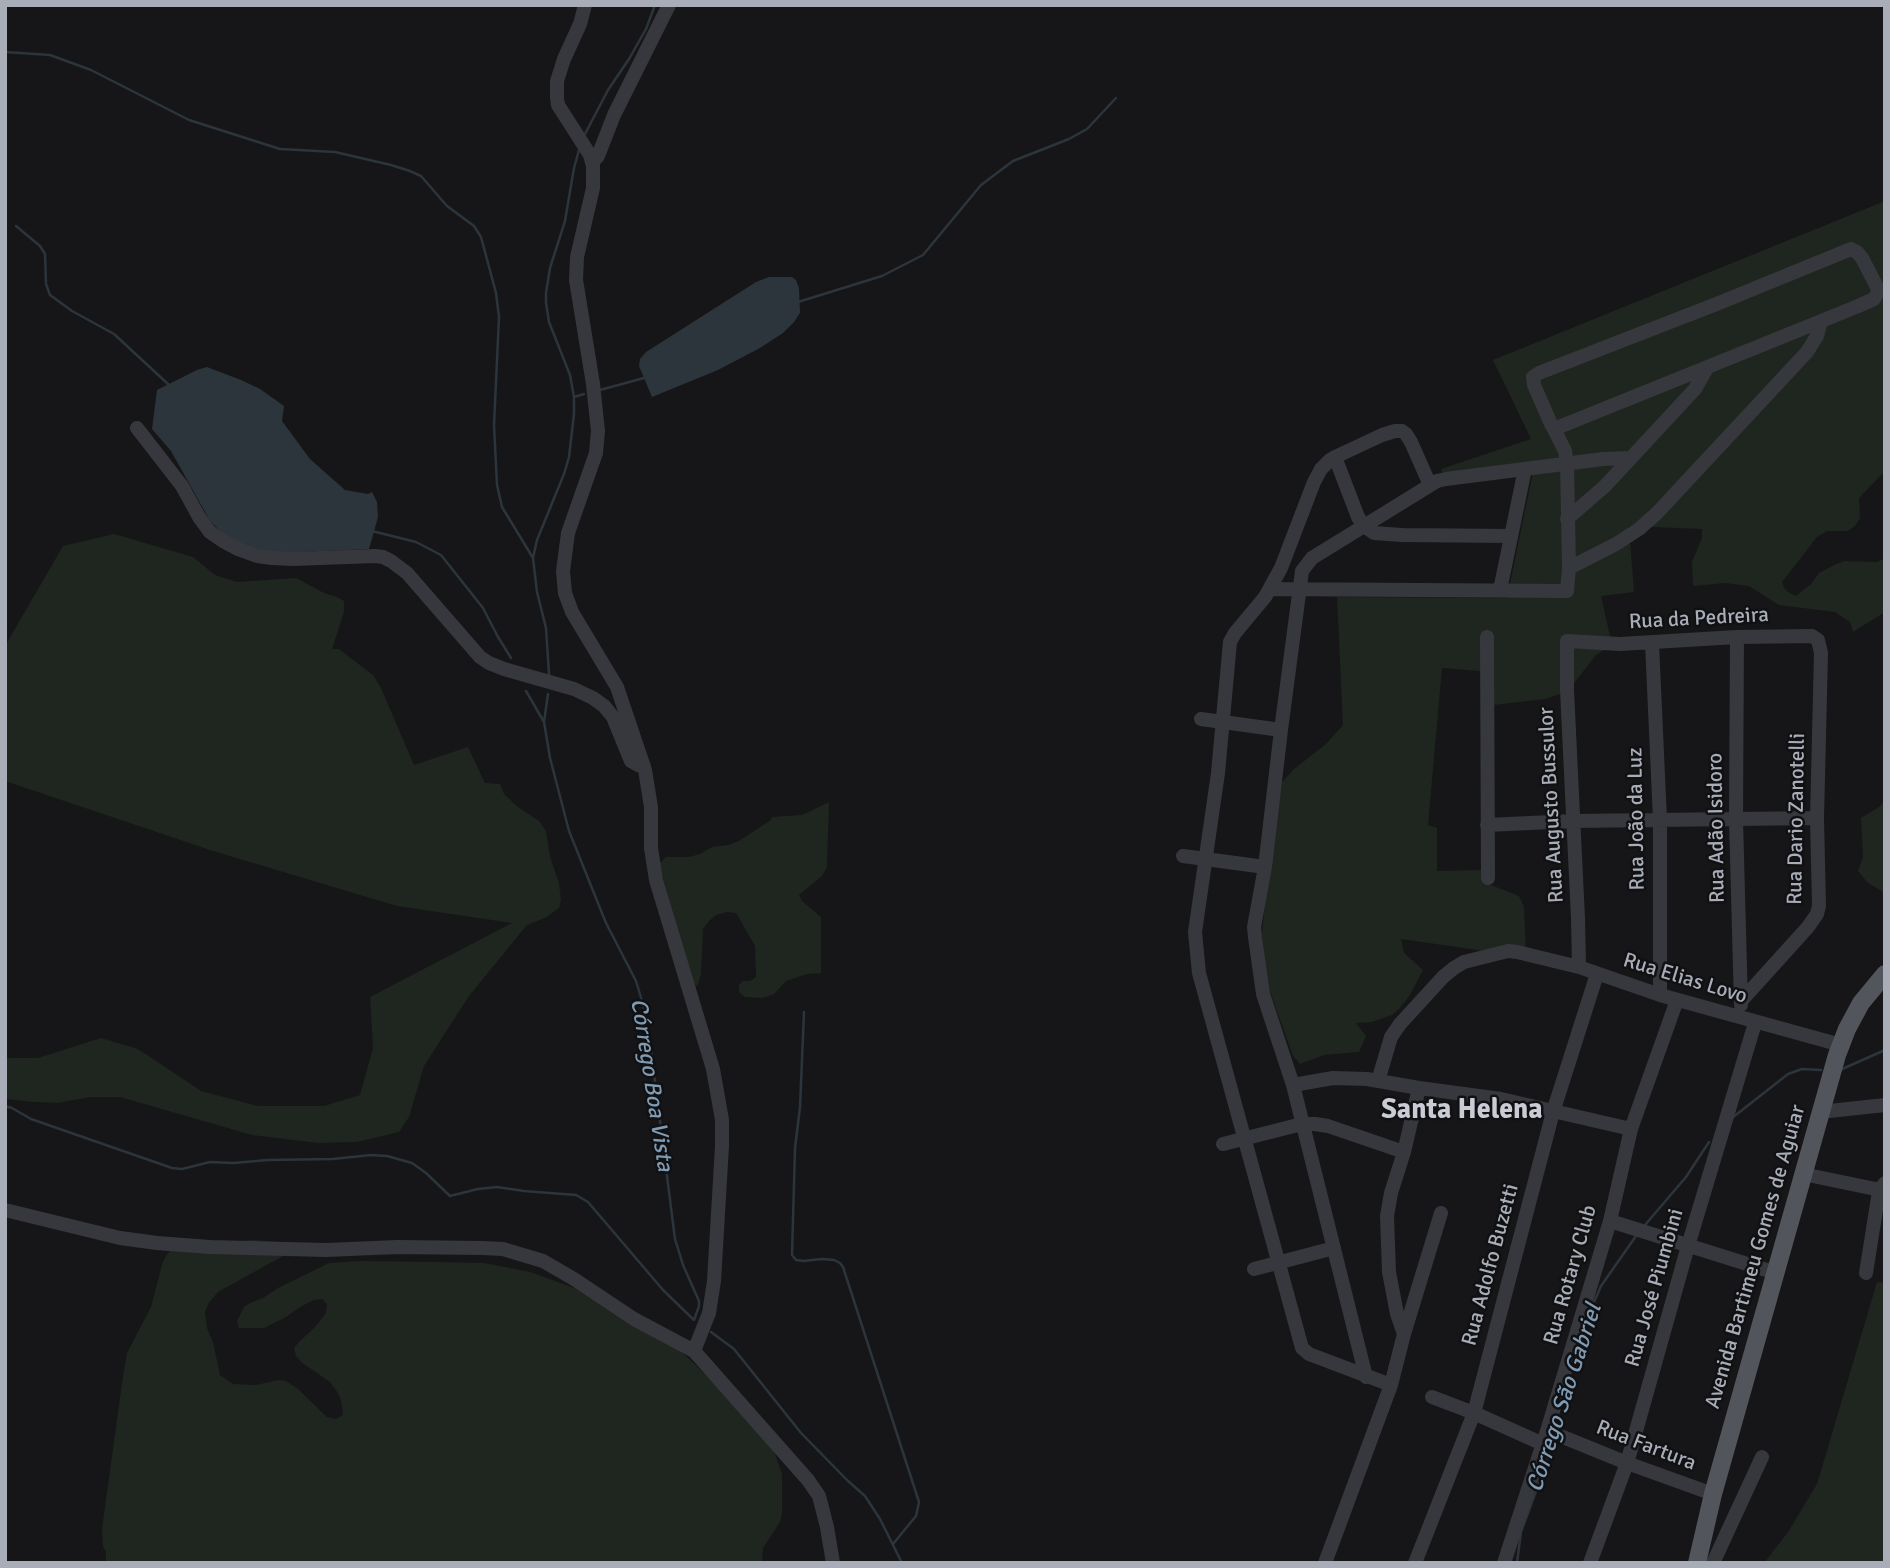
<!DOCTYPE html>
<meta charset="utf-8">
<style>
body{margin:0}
#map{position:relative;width:1890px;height:1568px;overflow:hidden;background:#161618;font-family:Signika,sans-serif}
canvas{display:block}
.frame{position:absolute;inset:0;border:7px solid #a8adb8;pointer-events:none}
</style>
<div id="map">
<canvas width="1890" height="1568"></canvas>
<div class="frame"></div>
</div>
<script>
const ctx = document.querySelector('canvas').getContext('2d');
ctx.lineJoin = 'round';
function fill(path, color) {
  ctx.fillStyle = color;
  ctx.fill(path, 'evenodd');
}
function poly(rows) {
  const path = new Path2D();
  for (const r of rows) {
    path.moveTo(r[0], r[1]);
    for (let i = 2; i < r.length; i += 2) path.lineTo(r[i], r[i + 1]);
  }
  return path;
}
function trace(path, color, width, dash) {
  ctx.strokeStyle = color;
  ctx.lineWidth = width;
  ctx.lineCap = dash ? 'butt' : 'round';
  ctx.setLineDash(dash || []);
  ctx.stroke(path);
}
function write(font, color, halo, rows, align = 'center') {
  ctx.font = font + ' Signika,sans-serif';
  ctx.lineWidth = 5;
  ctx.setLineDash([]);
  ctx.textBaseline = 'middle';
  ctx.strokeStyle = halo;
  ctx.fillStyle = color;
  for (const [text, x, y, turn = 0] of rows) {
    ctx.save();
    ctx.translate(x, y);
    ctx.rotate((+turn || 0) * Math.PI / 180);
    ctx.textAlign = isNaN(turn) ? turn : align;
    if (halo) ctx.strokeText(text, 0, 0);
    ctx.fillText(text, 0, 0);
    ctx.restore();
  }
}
const green = poly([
 [1885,201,1885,471,1859,498,1860,518,1855,526,1848,531,1827,531,1817,537,1782,582,1784,588,1788,592,1796,596,1811,584,1819,573,1836,564,1845,561,1877,562,1885,558,1885,612,1853,632,1850,622,1835,612,1779,605,1749,586,1725,583,1693,586,1692,562,1702,538,1702,529,1629,526,1634,592,1601,596,1612,645,1596,655,1568,691,1545,699,1494,705,1491,672,1442,668,1428,825,1437,828,1437,871,1481,870,1486,883,1519,896,1524,907,1526,957,1401,939,1404,953,1423,970,1410,995,1400,1008,1392,1015,1372,1022,1356,1023,1366,1036,1359,1052,1324,1055,1300,1064,1293,1056,1267,983,1262,933,1269,868,1282,782,1294,769,1326,744,1343,725,1337,597,1507,598,1534,467,1443,475,1441,469,1531,439,1493,360],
 [114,534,193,557,215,575,237,582,296,578,324,593,337,597,344,601,344,612,332,649,339,649,373,675,381,688,414,765,468,747,485,783,500,784,504,794,518,807,539,821,546,831,550,857,559,883,561,900,559,908,545,918,527,925,469,996,424,1066,409,1117,399,1132,357,1142,318,1143,252,1135,120,1097,90,1097,57,1103,35,1102,5,1099,5,1056,9,1058,38,1058,101,1038,138,1049,201,1091,258,1106,324,1106,360,1095,373,1048,370,997,512,923,397,906,213,851,5,781,5,646,63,546],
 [1885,801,1885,893,1868,883,1858,871,1863,857,1861,818,1879,807],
 [829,802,827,867,822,876,799,895,802,901,821,917,821,973,807,974,786,981,774,994,762,998,745,997,739,992,739,985,743,981,750,981,756,977,755,946,736,913,727,912,716,915,709,921,703,929,701,974,698,985,694,985,659,864,666,857,689,857,700,854,712,847,728,845,739,841,771,820,772,817,802,815],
 [253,1240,278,1242,284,1248,283,1256,218,1292,208,1304,205,1312,207,1328,213,1342,220,1375,233,1384,256,1385,278,1380,286,1381,298,1389,327,1417,336,1419,343,1415,341,1400,338,1393,330,1382,301,1362,296,1356,294,1348,299,1342,316,1326,326,1313,327,1304,322,1299,314,1300,300,1307,286,1317,264,1328,239,1328,237,1321,244,1307,250,1303,263,1298,278,1288,329,1263,360,1261,436,1262,484,1263,500,1266,530,1272,572,1287,655,1327,742,1409,774,1451,782,1474,782,1514,780,1522,763,1548,762,1563,106,1563,106,1552,103,1546,102,1529,123,1376,127,1353,151,1307,163,1261,172,1247],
 [1877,1282,1885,1283,1885,1563,1764,1563,1788,1532,1817,1484]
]);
const water = poly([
 [769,277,792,277,796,280,799,288,800,313,794,322,783,333,760,348,718,370,652,397,639,366,640,359,646,352,756,282],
 [207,367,241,380,260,389,284,406,282,421,310,459,345,490,368,494,372,492,377,502,378,517,369,549,278,553,247,548,224,536,209,519,171,451,152,429,157,390,197,370]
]);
const stream = poly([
 [5,52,50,55,91,70,189,120,280,149,335,152,391,165,410,171,421,176,447,206,474,226,481,237,496,293,499,317,494,425,497,485,502,507,533,558],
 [585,134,608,90,629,59,646,29,655,5],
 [16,226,40,246,45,254,46,284,50,295,72,311,114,334,168,384],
 [798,302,882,276,923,255,981,185,1013,161,1069,139,1087,129,1116,98],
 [600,390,644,378],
 [574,397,584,394],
 [372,531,416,542,441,555,483,608,498,637,511,658],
 [549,674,546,628,537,592,533,558,537,540,564,474,569,457,574,414,574,397,570,375,549,322,546,303,546,293,550,268,565,221,574,168,579,150],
 [526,691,544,722],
 [804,1012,800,1107,795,1148,792,1255,796,1260,803,1261,822,1259,834,1260,840,1263,843,1267,919,1502,916,1516,893,1544],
 [1840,1070,1885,1050],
 [5,1106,12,1108,31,1119,172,1168,182,1169,210,1162,234,1163,267,1160,333,1159,371,1155,387,1156,412,1163,426,1173,450,1196,478,1189,497,1187,524,1191,576,1195,588,1202,663,1290,694,1320,699,1306,699,1301,683,1265,675,1239,651,1050,642,1001,636,981,606,923,569,831,550,758,544,722,548,694],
 [1732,1118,1788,1074,1802,1069,1821,1070],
 [1645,1225,1686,1177,1709,1142],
 [1589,1314,1601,1286,1636,1236],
 [711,1332,734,1349,801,1433,848,1481,865,1496,880,1519,902,1563],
 [1517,1563,1521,1532,1547,1461,1556,1424]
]);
const minor = poly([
 [585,5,580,24,564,59,557,81,557,98,558,105,590,155,593,166,593,188,577,257,576,280,593,384,598,431,596,453,568,533,563,571,565,593,572,612,617,687,645,770,651,807,651,848,656,880,713,1069,718,1097,722,1120,722,1146,714,1281,709,1313,694,1351],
 [592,163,598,156,614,115,669,5],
 [137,428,182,486,199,517,210,532,223,541,238,549,257,556,272,558,293,559,375,556,383,557,391,561,407,573,480,657,489,663,504,669,574,689,593,698,604,706,613,717,631,761,638,765,644,766],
 [1554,429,1856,307,1874,299,1877,294,1878,289,1862,258,1857,252,1851,249,1719,303,1539,373,1533,377,1534,385,1551,424,1554,429,1565,451,1567,464,1569,568],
 [1335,457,1358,517,1364,526,1374,533,1402,535,1511,536],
 [1631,458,1695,389,1707,368],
 [1270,589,1567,591,1569,568,1616,544,1639,529,1657,513,1807,352,1817,336,1821,321],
 [1500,590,1525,469],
 [1487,637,1488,878],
 [1737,637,1736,819,1741,1005],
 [1652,643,1660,820,1660,995],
 [1201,719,1281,730],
 [1487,825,1573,821,1817,818],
 [1183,856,1265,867],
 [1579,967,1578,918,1567,690,1567,641,1620,644,1737,637,1812,636,1818,640,1821,653,1817,818,1819,906,1817,914,1808,927,1742,1000],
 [1378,1081,1391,1037,1400,1024,1443,977,1454,968,1464,962,1508,951,1517,952,1579,967,1660,995,1841,1045],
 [1293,1085,1333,1078,1367,1079,1419,1088,1501,1099,1631,1129],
 [1820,1112,1885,1105],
 [1223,1144,1302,1124,1315,1124,1328,1126,1404,1152],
 [1803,1174,1885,1191],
 [5,1210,120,1238,157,1243,210,1247,326,1250,397,1247,482,1248,503,1249,543,1261,574,1279,634,1319,694,1351,808,1480,819,1496,827,1527,833,1563],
 [1610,1221,1776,1273],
 [1254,1269,1334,1248],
 [1866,1273,1879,1191,1885,1183],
 [1404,1334,1397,1314,1389,1272,1387,1216,1391,1193,1404,1152,1419,1088],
 [1366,1377,1293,1085,1263,994,1255,937,1254,927,1265,867,1281,730,1302,571,1312,558,1437,481,1446,479,1603,459,1631,458,1605,486,1567,519],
 [1391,1385,1309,1354,1302,1348,1199,973,1195,932,1218,773,1230,642,1235,633,1265,597,1281,568,1314,482,1321,469,1330,460,1335,457,1382,435,1395,431,1402,431,1406,434,1411,442,1430,485],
 [1432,1397,1474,1413,1543,1444],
 [1563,1437,1627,1463,1713,1494],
 [1325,1563,1391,1385,1404,1334,1441,1213],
 [1415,1563,1474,1413,1553,1112,1597,974],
 [1504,1563,1547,1431,1610,1221,1631,1129,1677,1000],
 [1590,1563,1627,1463,1688,1246,1755,1023],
 [1713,1563,1762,1457]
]);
const major = poly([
 [1697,1563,1713,1494,1837,1055,1847,1029,1861,1003,1885,974]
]);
const streetNames = [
 ["Rua da Pedreira",1699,619,-3],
 ["Rua Augusto Bussulor",1552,805,-93],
 ["Rua João da Luz",1637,819,-91],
 ["Rua Dario Zanotelli",1797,819,-89],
 ["Rua Adão Isidoro",1717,828,-91],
 ["Rua Elias Lovo",1685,979,17],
 ["Avenida Bartimeu Gomes de Aguiar",1756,1257,-74],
 ["Rua Adolfo Buzetti",1491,1265,-75],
 ["Rua Rotary Club",1571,1275,-74],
 ["Rua José Piumbini",1655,1288,-74],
 ["Rua Fartura",1646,1446,21]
];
const waterNames = [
 ["Córrego Boa Vista",651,1085,81],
 ["Córrego São Gabriel",1565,1398,-72]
];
const districtNames = [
 ["Santa Helena",1462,1111]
];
fill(green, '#1e261f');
fill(water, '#2c353c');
trace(stream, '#2c353c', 2.5);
trace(minor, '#37383d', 14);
trace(major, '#53555c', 18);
write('21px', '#a8adb8', '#111113', streetNames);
write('italic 23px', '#7f9bb3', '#111113', waterNames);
write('bold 28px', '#c9ccd4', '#111113', districtNames);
</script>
